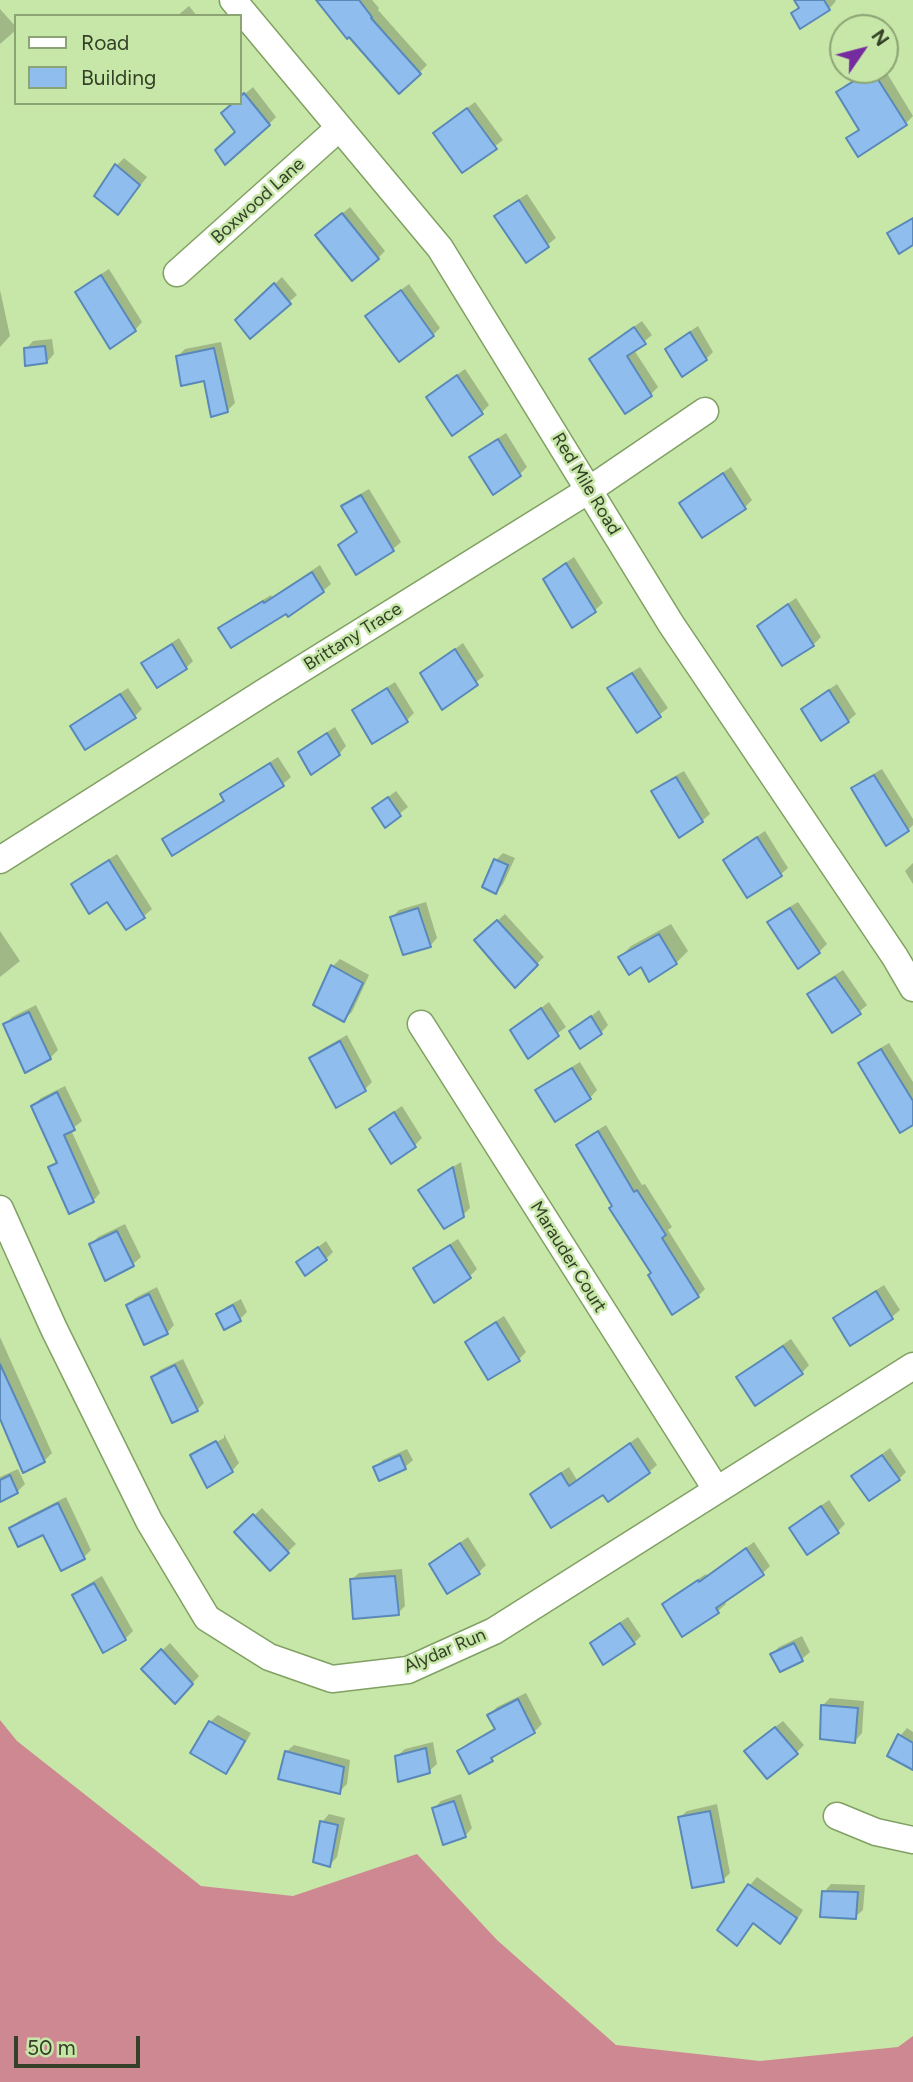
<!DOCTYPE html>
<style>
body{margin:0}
#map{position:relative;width:913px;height:2082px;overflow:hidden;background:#c7e7a8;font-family:Figtree,sans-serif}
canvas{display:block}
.legend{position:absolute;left:14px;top:14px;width:228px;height:91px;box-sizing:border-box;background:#c7e7a8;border:2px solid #8ca474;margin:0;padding:9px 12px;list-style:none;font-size:21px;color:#344027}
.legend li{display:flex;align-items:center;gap:14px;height:35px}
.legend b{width:35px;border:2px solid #8ca474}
.north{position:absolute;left:829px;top:14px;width:70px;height:70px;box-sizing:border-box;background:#c7e7a8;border:2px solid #8ca474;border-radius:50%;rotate:55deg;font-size:19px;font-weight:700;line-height:28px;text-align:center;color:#344027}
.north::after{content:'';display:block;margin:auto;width:24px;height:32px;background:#752c9f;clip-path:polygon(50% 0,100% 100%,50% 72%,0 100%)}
.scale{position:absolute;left:14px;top:2036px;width:126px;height:32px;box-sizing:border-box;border:4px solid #344027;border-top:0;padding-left:9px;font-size:21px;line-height:24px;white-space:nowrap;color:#344027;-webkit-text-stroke:5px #c7e7a8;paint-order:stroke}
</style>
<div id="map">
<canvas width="913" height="2082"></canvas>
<ul class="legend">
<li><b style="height:9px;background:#fff"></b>Road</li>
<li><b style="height:19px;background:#8ebdee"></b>Building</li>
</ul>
<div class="north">N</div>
<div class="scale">50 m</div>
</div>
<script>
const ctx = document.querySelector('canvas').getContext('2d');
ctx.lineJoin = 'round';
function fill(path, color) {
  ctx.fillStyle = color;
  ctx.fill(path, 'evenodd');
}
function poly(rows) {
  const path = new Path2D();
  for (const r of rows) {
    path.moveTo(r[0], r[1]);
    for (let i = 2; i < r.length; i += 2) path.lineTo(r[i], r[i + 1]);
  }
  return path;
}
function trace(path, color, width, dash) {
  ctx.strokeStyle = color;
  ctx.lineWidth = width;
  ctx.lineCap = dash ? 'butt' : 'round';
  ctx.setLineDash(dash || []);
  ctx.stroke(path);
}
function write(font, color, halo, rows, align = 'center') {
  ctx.font = font + ' Figtree,sans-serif';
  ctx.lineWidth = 5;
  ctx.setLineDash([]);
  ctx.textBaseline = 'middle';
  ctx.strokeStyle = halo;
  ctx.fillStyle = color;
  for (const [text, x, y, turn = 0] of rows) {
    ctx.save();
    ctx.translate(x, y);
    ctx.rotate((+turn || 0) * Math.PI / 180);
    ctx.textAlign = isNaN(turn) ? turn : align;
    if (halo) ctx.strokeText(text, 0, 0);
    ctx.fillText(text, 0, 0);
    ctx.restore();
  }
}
const forest = poly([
 [0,1720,17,1741,201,1886,293,1896,417,1854,497,1940,616,2045,760,2061,898,2047,913,2036,913,2082,0,2082]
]);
const shadow = poly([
 [318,0,372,0,379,8,378,10,427,65,419,73,349,35],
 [796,0,835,0,836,1,829,9,793,14,800,7],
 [189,6,197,16,177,16],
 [0,9,16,27,16,30,0,44],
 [870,70,885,70,913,116,906,123,859,154,848,138,860,128,838,93,845,85],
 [253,87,276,117,269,124,237,132,240,98],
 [475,102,503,140,463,171,443,126],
 [124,158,147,177,125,205,97,196,117,165],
 [527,194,556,238,527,261,497,216,504,209],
 [350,207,385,251,378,258,325,228],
 [109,269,142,322,135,330,77,292,84,285],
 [282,277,297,295,250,336,237,320],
 [409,284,440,328,433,335,375,309],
 [0,290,10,336,0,347],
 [642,321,652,335,634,350,658,387,651,394,592,359,599,352],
 [698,326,713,352,706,359,667,349,674,342],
 [52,339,54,354,47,362,26,349,33,341],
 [221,342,235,403,227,411,205,379,178,356,185,349],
 [465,369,489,405,482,412,436,390],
 [506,433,527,467,520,474,471,457,479,450],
 [731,467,752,500,745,507,681,504,688,496],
 [369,489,401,542,393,549,356,573,340,546,358,531,343,507,351,499],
 [574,557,603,603,595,610,573,625,545,579,552,572],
 [320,565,331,584,323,591,287,612,221,628,228,621,271,595,272,597],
 [796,598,821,637,813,645,783,664,759,626,766,619],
 [179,638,193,661,186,668,144,663,151,656],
 [463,643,484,676,443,707,422,673],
 [640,667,668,708,638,731,609,688,617,681],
 [395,682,414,713,407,720,354,710,362,703],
 [837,684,856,714,848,721,803,709,810,702],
 [128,688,142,709,135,716,72,726,80,719],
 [335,727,346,746,339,754,300,753,307,745],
 [278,757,291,777,283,784,173,854,164,839,172,832,225,799,222,795,230,787],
 [882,769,913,819,913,825,908,830,853,788,861,781],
 [684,771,710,814,702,821,653,792,661,784],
 [396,791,408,807,385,825,374,808],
 [765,831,788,868,780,875,725,861,732,853],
 [503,853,515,858,503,884,496,892,496,860],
 [117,854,152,909,144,916,126,928,108,899,74,884,81,877],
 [913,863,913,884,905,871],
 [426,902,437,938,430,946,392,917,399,910],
 [798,902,827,944,819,952,769,923,776,915],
 [505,914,544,957,515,985,484,933],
 [671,924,688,951,676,963,620,957,631,946],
 [0,931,20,961,0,977],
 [340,959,369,975,352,1012,344,1019,333,966],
 [843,970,867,1005,859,1012,809,995,816,987],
 [549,1002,566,1027,528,1056,512,1030],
 [36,1005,58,1050,50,1058,5,1025,12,1017],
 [599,1010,608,1025,601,1033,571,1032],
 [347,1035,372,1082,365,1089,311,1058,319,1051],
 [889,1043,913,1082,913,1123,860,1063,867,1056],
 [580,1062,597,1090,590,1098,537,1090,545,1083],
 [65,1086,82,1121,71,1130,100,1193,93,1201,50,1168,58,1160,33,1106,41,1098],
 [402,1106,422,1138,415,1145,371,1129,378,1122],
 [606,1125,642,1185,645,1184,672,1227,668,1230,705,1289,698,1296,652,1273,578,1145,585,1138],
 [461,1162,470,1208,462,1216,420,1190,427,1183],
 [125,1224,141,1257,133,1264,105,1278,91,1244,98,1237],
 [458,1239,477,1269,469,1277,416,1269,423,1261],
 [326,1241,333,1252,326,1259,298,1262],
 [884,1285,900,1310,892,1317,851,1343,835,1318,843,1311],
 [157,1287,174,1325,167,1333,128,1305,135,1298],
 [241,1299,247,1312,240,1319,218,1315,226,1307],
 [504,1316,526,1352,519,1359,489,1377,467,1342,474,1335],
 [0,1337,52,1453,44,1461,24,1471,0,1415],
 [791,1339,809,1365,802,1373,739,1378,746,1370],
 [183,1359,204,1403,197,1410,153,1377,160,1370],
 [224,1434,239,1463,232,1471,192,1455,198,1449,198,1452,224,1438],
 [638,1437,657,1465,649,1472,608,1500,604,1492,532,1494,539,1487,569,1467,577,1480],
 [890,1448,906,1472,899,1479,853,1476],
 [407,1449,413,1460,405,1467,380,1478,376,1467,383,1460],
 [18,1469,25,1484,17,1492,0,1500,0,1477],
 [66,1497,91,1550,84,1557,44,1532,11,1529,19,1521],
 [829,1500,845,1524,838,1531,792,1528,799,1521],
 [262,1508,296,1544,270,1569,237,1532],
 [468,1537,486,1565,479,1572,431,1564,439,1557],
 [754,1542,770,1566,763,1573,724,1601,726,1604,718,1611,682,1635,664,1604,672,1596,706,1574,707,1576],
 [402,1569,405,1606,398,1613,351,1580,359,1573],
 [102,1576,133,1631,125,1639,74,1595,82,1588],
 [628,1617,641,1636,634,1643,592,1643,599,1636],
 [802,1636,810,1652,802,1659,780,1670,772,1654,779,1647],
 [170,1643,199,1676,182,1695,143,1669],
 [526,1693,542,1724,534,1732,500,1751,492,1759,459,1752,467,1744,496,1727,489,1715,497,1707],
 [830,1698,864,1701,862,1733,855,1741,823,1705],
 [218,1715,251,1733,233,1765,226,1772,210,1722],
 [783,1721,804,1745,796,1753,754,1743],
 [907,1728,913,1732,913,1768,900,1736],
 [433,1742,437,1764,429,1771,397,1756,405,1749],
 [294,1745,350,1760,347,1784,339,1792,286,1752],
 [461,1794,472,1828,465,1836,434,1808,441,1801],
 [717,1804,730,1873,723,1880,679,1818,687,1811],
 [329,1814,345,1818,337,1857,330,1865,322,1822],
 [757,1877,803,1910,788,1935,780,1942,754,1922,737,1944,719,1929,750,1885],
 [831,1884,865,1885,863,1910,855,1917,824,1892]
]);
const building = poly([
 [316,0,359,0,372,17,371,18,421,74,399,94,349,37,347,39,316,0],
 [794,0,824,0,830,10,800,29,791,13,799,8,794,0],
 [872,70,907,125,858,157,846,138,859,130,836,92,872,70],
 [244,93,270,125,225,165,215,150,235,132,221,113,233,103,240,103,240,97,244,93],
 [467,108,497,149,462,173,433,133,467,108],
 [115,164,140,185,118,215,94,196,115,164],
 [519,200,549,247,526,263,494,216,519,200],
 [342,213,379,259,352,281,315,235,342,213],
 [913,218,913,245,899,254,887,233,913,218],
 [101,275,136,331,110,349,75,292,101,275],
 [274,283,291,304,250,339,235,320,274,283],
 [401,290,434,336,399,362,365,316,401,290],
 [634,327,646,344,627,356,652,396,625,414,589,359,634,327],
 [690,332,707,360,682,377,665,349,690,332],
 [45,346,47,363,25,366,24,348,45,346],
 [214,348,228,412,211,417,204,381,181,386,176,356,214,348],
 [457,375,483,414,452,436,426,397,457,375],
 [498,439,521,476,493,495,469,457,498,439],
 [723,473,746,509,702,538,679,503,723,473],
 [361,495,394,551,356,575,338,545,357,532,341,506,361,495],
 [566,563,596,612,572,628,543,579,566,563],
 [312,572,324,592,288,617,286,614,231,648,218,628,263,601,264,603,312,572],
 [788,604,814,646,782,666,757,626,788,604],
 [172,644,187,669,157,688,141,663,172,644],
 [455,649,478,685,442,710,420,673,455,649],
 [632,673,661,717,637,733,607,688,632,673],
 [387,688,408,722,372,744,352,710,387,688],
 [829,690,849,722,821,741,801,709,829,690],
 [120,694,136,718,85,750,70,726,120,694],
 [327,733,340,755,311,775,298,752,327,733],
 [270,763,284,786,172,856,162,839,224,801,220,794,270,763],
 [874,775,909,831,886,846,851,788,874,775],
 [676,777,703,822,679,838,651,791,676,777],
 [388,797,401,816,385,828,372,808,388,797],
 [757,837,782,876,747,898,723,860,757,837],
 [494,859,508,865,496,894,482,887,494,859],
 [109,860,145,918,126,930,107,902,89,914,71,884,109,860],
 [418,908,431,947,403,955,390,917,418,908],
 [790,908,820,953,798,969,767,922,790,908],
 [497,920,538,965,515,988,474,940,497,920],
 [659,934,677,964,649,982,641,967,629,975,618,957,659,934],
 [331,965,363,983,344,1022,313,1005,331,965],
 [835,977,861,1014,832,1033,807,994,835,977],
 [541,1008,559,1036,528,1059,510,1030,541,1008],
 [29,1012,51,1059,25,1073,3,1024,29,1012],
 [591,1016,602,1034,580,1049,569,1031,591,1016],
 [340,1041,366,1091,336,1108,309,1058,340,1041],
 [881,1049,913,1101,913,1125,900,1133,858,1063,881,1049],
 [572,1068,591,1099,555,1122,535,1090,572,1068],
 [57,1092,75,1130,64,1135,94,1202,69,1214,48,1167,57,1163,31,1106,57,1092],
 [394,1112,416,1147,391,1164,369,1129,394,1112],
 [598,1131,634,1192,637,1190,666,1235,662,1238,699,1297,672,1315,648,1275,651,1273,609,1208,612,1206,576,1145,598,1131],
 [453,1167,464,1217,444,1229,418,1190,453,1167],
 [117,1231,134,1266,105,1281,89,1244,117,1231],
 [450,1245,471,1278,434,1303,413,1268,450,1245],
 [318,1247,327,1260,305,1276,296,1262,318,1247],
 [876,1291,893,1319,850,1346,833,1318,876,1291],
 [149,1294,168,1334,144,1345,126,1305,149,1294],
 [233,1305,241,1321,224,1330,216,1314,233,1305],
 [496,1322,520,1361,488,1380,465,1342,496,1322],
 [783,1346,803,1374,755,1406,736,1377,783,1346],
 [0,1364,45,1462,23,1473,0,1419,0,1364],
 [175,1365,198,1411,172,1423,151,1377,175,1365],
 [216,1441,233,1472,207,1488,190,1455,216,1441],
 [630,1443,650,1473,608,1502,603,1495,551,1528,530,1494,561,1473,569,1486,630,1443],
 [400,1455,406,1469,379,1481,373,1467,400,1455],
 [882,1455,900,1480,869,1501,851,1476,882,1455],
 [10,1475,18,1493,0,1502,0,1480,10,1475],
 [58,1503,85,1559,61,1571,43,1535,18,1547,9,1528,58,1503],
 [821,1506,839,1533,807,1555,789,1528,821,1506],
 [253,1514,289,1553,270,1571,234,1532,253,1514],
 [460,1543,480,1574,447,1594,429,1564,460,1543],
 [746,1548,764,1575,716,1608,719,1613,682,1637,662,1604,698,1580,699,1582,746,1548],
 [395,1576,399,1615,353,1619,350,1579,395,1576],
 [94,1583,126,1640,103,1653,72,1595,94,1583],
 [620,1623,635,1644,603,1665,590,1643,620,1623],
 [794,1643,803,1661,780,1672,770,1654,794,1643],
 [161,1649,193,1684,175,1704,141,1669,161,1649],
 [518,1699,535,1733,491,1758,493,1761,469,1774,457,1751,495,1729,487,1715,518,1699],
 [821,1705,858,1708,855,1743,820,1739,821,1705],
 [209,1721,245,1741,226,1774,190,1753,209,1721],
 [775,1727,798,1754,767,1779,744,1751,775,1727],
 [898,1734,913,1743,913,1770,887,1756,898,1734],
 [426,1748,430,1773,398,1782,395,1756,426,1748],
 [285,1751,344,1767,340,1794,278,1779,285,1751],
 [454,1801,466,1837,443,1845,432,1808,454,1801],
 [710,1811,724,1882,692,1888,678,1817,710,1811],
 [320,1821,338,1825,330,1867,313,1862,320,1821],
 [748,1884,797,1918,780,1944,753,1923,737,1946,717,1930,748,1884],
 [822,1891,858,1892,856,1919,820,1917,822,1891]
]);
const minor = poly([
 [233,0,440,248,671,624,895,957,913,988],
 [177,273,339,128],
 [0,860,266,691,589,490,705,411],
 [421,1024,716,1489],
 [0,1209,54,1329,149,1521,207,1618,269,1657,332,1679,408,1670,494,1631,913,1366],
 [837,1816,876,1832,913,1840]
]);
const streetNames = [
 ["Boxwood Lane",258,201,-42],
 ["Red Mile Road",586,484,59],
 ["Brittany Trace",353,637,-32],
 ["Marauder Court",568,1257,58],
 ["Alydar Run",445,1651,-23]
];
fill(forest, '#ce8892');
fill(shadow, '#0003');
fill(building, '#8ebdee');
trace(building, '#5988b9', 2);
trace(minor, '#81a063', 29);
trace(minor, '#fff', 26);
write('18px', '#344027', '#c7e7a8', streetNames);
</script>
